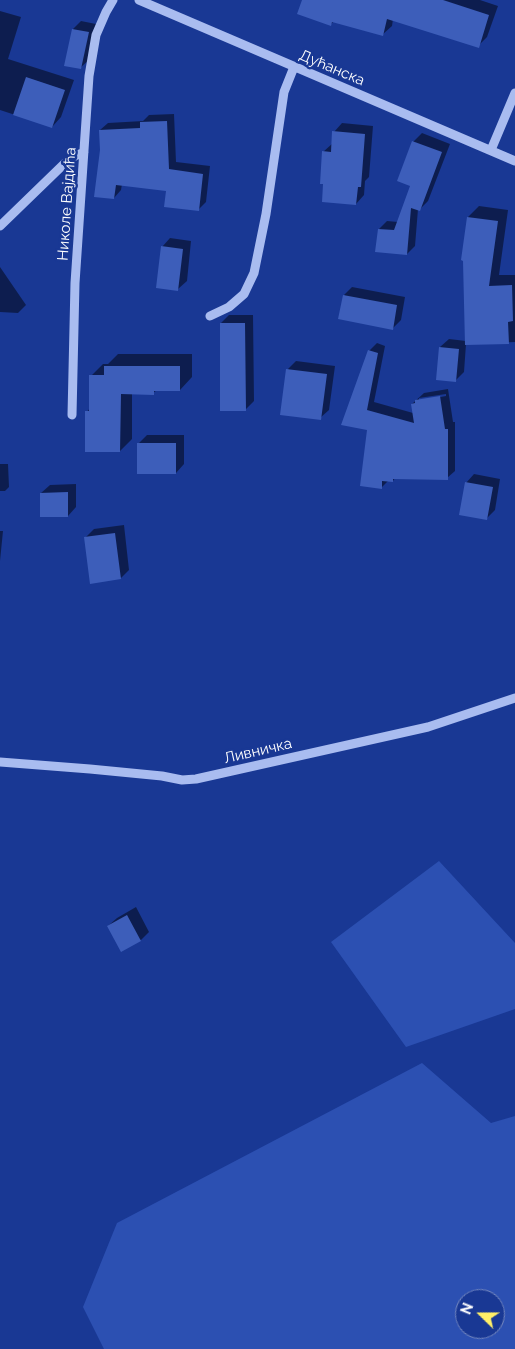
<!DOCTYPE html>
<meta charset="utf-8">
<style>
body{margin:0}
#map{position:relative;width:515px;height:1349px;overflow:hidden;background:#193894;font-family:Raleway,sans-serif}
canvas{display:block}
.north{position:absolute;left:455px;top:1289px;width:50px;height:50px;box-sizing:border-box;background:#193894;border:1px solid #7588bf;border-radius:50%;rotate:292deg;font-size:14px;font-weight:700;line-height:20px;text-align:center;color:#fff}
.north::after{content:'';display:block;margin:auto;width:18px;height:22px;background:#ffef68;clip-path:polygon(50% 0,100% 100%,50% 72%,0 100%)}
</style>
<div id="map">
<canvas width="515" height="1349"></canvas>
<div class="north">N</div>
</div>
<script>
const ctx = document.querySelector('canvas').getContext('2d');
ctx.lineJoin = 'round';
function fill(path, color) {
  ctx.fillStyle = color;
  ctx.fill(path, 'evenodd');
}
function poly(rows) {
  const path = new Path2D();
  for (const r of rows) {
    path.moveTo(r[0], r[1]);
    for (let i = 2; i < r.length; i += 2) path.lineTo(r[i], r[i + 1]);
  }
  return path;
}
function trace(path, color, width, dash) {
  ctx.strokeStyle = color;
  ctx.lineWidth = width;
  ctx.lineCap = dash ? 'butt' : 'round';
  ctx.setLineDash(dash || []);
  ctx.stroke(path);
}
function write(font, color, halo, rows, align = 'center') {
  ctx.font = font + ' Raleway,sans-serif';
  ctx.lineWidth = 5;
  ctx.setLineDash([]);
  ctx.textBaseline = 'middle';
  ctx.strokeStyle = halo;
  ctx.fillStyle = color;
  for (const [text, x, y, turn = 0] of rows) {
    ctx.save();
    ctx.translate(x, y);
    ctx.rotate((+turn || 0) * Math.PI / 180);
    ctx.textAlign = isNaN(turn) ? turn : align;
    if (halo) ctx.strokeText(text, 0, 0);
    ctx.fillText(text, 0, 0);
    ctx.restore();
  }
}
const green = poly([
 [439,861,515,943,515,1009,406,1047,331,942],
 [422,1063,491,1123,515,1116,515,1349,104,1349,83,1307,117,1223],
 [465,1299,495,1299,495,1329,465,1329]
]);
const shadow = poly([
 [304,0,480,0,498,6,487,37,478,46,393,19,392,26,382,35,334,21,330,25],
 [0,11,21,17,8,59,74,80,61,117,52,127,0,110],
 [81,21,96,24,89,60,80,68,73,29],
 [174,114,176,162,210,166,206,202,198,210,167,190,122,184,121,190,114,198,101,150,100,130,108,123,143,121,149,115],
 [342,123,373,126,369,177,365,181,364,195,356,204,325,183,323,152,333,143,334,132],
 [422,133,450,144,428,201,419,210,418,209,415,246,407,254,379,229,387,221,398,222,412,186,413,142],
 [479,206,508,210,499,275,515,275,515,342,466,344,464,372,456,380,440,347,449,339,466,341,468,217],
 [170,238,191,241,187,281,178,289,162,247],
 [0,267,26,305,18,313,0,312],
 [352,287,405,297,401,320,392,329,344,295],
 [229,315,253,315,254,401,245,410,221,323],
 [377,343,385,346,374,402,413,413,412,404,424,393,448,389,453,422,455,422,455,471,447,478,395,478,393,481,389,480,381,488,368,429,342,424,369,351],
 [446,394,446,396,419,401,419,398],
 [118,354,192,354,192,377,180,390,157,390,153,393,132,393,132,439,120,451,87,412,90,408,91,376,103,364,108,364],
 [296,361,335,366,329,410,320,418,288,369],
 [147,435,184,435,184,464,176,473,138,444],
 [0,464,8,464,9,487,5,491,0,491],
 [474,474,500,479,495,510,486,519,466,483],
 [76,484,76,507,68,516,41,493,50,485],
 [124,525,129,570,121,578,86,537,94,529],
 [0,531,3,531,0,561],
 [136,907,149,932,141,940,108,926,117,918]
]);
const building = poly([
 [302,0,443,0,489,15,479,48,387,19,383,36,332,22,331,26,297,14],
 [72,29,89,32,81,69,64,66],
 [26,77,65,90,52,128,13,115],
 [167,121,169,169,203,174,199,211,164,207,166,191,116,185,114,199,94,197,100,150,99,130,140,128,140,122],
 [332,131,365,134,361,187,358,187,356,205,322,202,323,184,320,184,322,151,331,152],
 [412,141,442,152,420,211,411,208,407,255,375,252,378,229,394,230,410,186,397,181],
 [467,217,498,221,489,286,512,285,513,321,508,322,509,344,465,345,463,261,461,260],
 [161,246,183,249,178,291,156,288],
 [343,295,397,305,393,330,338,319],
 [220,323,245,323,246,411,220,411],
 [439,347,459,349,456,382,436,380],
 [368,350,378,353,367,410,414,423,411,404,415,403,415,400,440,396,445,429,448,429,448,480,393,479,393,482,382,481,382,489,360,486,367,430,341,425],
 [104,366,180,366,180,391,154,391,154,395,121,394,120,452,85,452,85,411,89,411,89,375,104,375],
 [286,369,327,374,321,420,280,415],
 [137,443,176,443,176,474,137,474],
 [465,482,493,487,487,520,459,515],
 [68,492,68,517,40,517,40,493],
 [115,533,121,579,90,584,84,537],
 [127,915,141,941,121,952,107,926]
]);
const minor = poly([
 [139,0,515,161],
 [491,150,515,93],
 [0,226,65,163,75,156,84,152],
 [210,316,229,307,244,294,254,273,266,214,284,92,294,67],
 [72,415,75,283,89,76,96,35,106,12,113,0],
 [0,762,90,769,162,776,182,780,196,779,428,727,515,698]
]);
const streetNames = [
 ["Дућанска",332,68,23],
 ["Николе Вајдића",67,204,-86],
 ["Ливничка",258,751,-13]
];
fill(green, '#2c50b2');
fill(shadow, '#0007');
fill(building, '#3d5eba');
trace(minor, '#a9bcf0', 9);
write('15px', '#fff', '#193894', streetNames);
</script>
